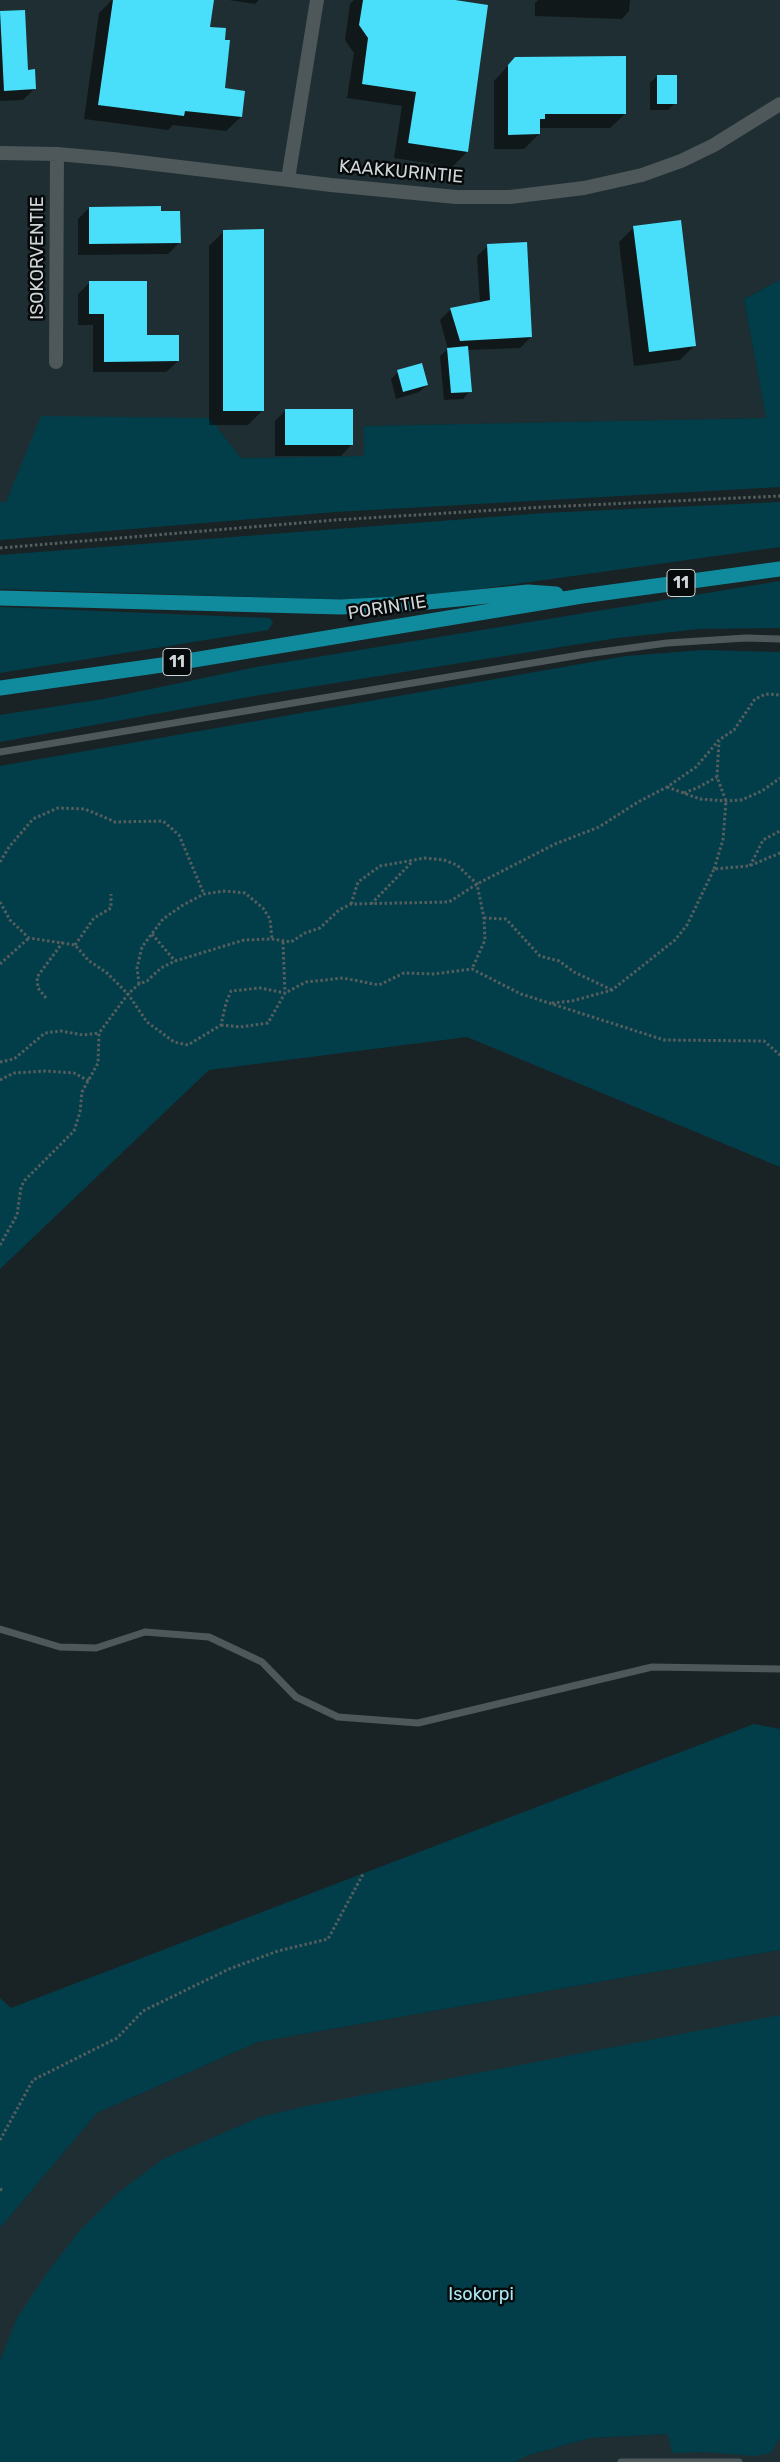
<!DOCTYPE html>
<style>
body{margin:0}
canvas{display:block;background:#192224}
</style>
<canvas width="780" height="2462"></canvas>
<script>
const ctx = document.querySelector('canvas').getContext('2d');
ctx.lineJoin = 'round';
function fill(path, color) {
  ctx.fillStyle = color;
  ctx.fill(path, 'evenodd');
}
function poly(rows) {
  const path = new Path2D();
  for (const r of rows) {
    path.moveTo(r[0], r[1]);
    for (let i = 2; i < r.length; i += 2) path.lineTo(r[i], r[i + 1]);
  }
  return path;
}
function trace(path, color, width, dash) {
  ctx.strokeStyle = color;
  ctx.lineWidth = width;
  ctx.lineCap = dash ? 'butt' : 'round';
  ctx.setLineDash(dash || []);
  ctx.stroke(path);
}
function write(font, color, halo, rows, align = 'center') {
  ctx.font = font + ' Rubik,sans-serif';
  ctx.lineWidth = 5;
  ctx.setLineDash([]);
  ctx.textBaseline = 'middle';
  ctx.strokeStyle = halo;
  ctx.fillStyle = color;
  for (const [text, x, y, turn = 0] of rows) {
    ctx.save();
    ctx.translate(x, y);
    ctx.rotate((+turn || 0) * Math.PI / 180);
    ctx.textAlign = isNaN(turn) ? turn : align;
    if (halo) ctx.strokeText(text, 0, 0);
    ctx.fillText(text, 0, 0);
    ctx.restore();
  }
}
const built = poly([
 [0,0,780,0,780,280,744,299,766,418,364,426,364,456,241,458,210,418,6,502,0,502],
 [780,1950,780,2084,0,2462,0,2228,97,2113,258,2042],
 [780,2375,780,2462,515,2462,529,2455,591,2438,668,2434]
]);
const green = poly([
 [780,280,780,487,336,512,0,540,0,502,6,502,41,416,210,418,241,458,364,456,364,426,766,418,744,299],
 [780,502,780,547,444,594,351,600,0,589,0,555,544,513],
 [780,581,780,628,700,629,617,638,260,695,0,742,0,715,103,699,256,667],
 [0,607,270,618,273,623,268,630,0,673],
 [703,650,780,652,780,1167,467,1037,209,1070,0,1269,0,766,626,656],
 [754,1724,780,1729,780,1950,258,2042,97,2113,0,2228,0,1998,11,2008],
 [780,2015,780,2437,771,2453,755,2456,704,2452,672,2453,668,2434,591,2438,529,2455,515,2462,0,2462,0,2361,17,2318,47,2273,80,2230,119,2192,163,2159,260,2117,306,2106]
]);
const shadow = poly([
 [112,0,213,0,209,28,223,41,223,89,241,117,226,131,173,125,168,130,84,119,99,13],
 [229,0,259,0,255,4],
 [354,0,444,0,487,6,467,152,452,167,394,158,402,106,347,98,354,53,345,40,350,4],
 [538,0,630,0,629,11,622,19,535,16,535,3],
 [24,11,27,71,35,88,23,100,0,101,0,13],
 [515,58,625,114,610,128,538,128,539,134,524,149,494,149,494,81],
 [657,76,675,103,668,110,650,110,650,83],
 [89,208,160,213,180,242,168,254,78,255,78,219],
 [634,227,695,345,680,360,634,366,619,242],
 [224,231,263,410,248,425,209,425,209,246],
 [488,246,531,337,520,348,467,350,470,391,463,399,444,400,440,356,448,349,440,320,451,309,480,303,477,256],
 [89,283,146,337,178,361,166,372,93,372,93,325,78,325,78,294],
 [398,372,427,385,419,392,396,399,391,379],
 [286,410,352,444,341,456,275,456,275,421]
]);
const building = poly([
 [113,0,214,0,210,27,226,28,225,40,230,40,225,88,245,91,242,117,185,111,184,116,98,105],
 [363,0,455,0,488,5,468,152,408,143,416,92,362,84,368,38,359,25],
 [25,10,28,70,35,69,36,89,4,91,0,11],
 [626,56,626,114,545,114,545,119,540,119,540,134,508,135,508,65,515,57],
 [657,75,677,75,677,104,657,104],
 [161,206,161,211,180,211,181,243,89,244,89,207],
 [681,220,696,346,649,352,633,226],
 [264,229,264,411,223,411,223,230],
 [527,242,532,337,460,341,450,308,490,300,487,244],
 [89,281,147,281,147,335,179,335,179,361,104,362,104,314,89,314],
 [468,346,472,392,451,393,447,348],
 [422,363,428,385,403,392,397,370],
 [285,409,353,409,353,445,285,445]
]);
const path = poly([
 [0,548,335,520,545,507,780,496],
 [667,787,700,799,726,801,741,800,762,791,780,778],
 [684,793,699,787,717,777],
 [0,862,9,847,33,819,58,808,85,809,115,822,163,821,179,835,204,894],
 [750,866,763,840,780,831],
 [714,869,723,840,726,801,717,777,719,741],
 [0,902,10,920,29,938,75,945,89,961,106,972,128,994,147,1022,174,1042,188,1045,221,1025,226,1003,231,991,260,988,285,993],
 [351,904,358,882,380,866,425,858,444,860,457,865,477,884,484,918,485,940,472,969],
 [371,904,412,862],
 [484,918,506,919,540,956,559,961,574,972,612,990],
 [152,934,175,961],
 [283,942,285,993],
 [75,945,94,918,111,908,111,894],
 [0,964,29,938],
 [139,984,137,968,142,947,163,919,183,905,204,894,224,891,245,893,263,908,270,919,272,939],
 [46,998,38,988,37,977,63,942],
 [552,1003,572,1001,612,990,675,940,687,925,714,869,749,866,780,853],
 [221,1025,240,1027,268,1023,285,993,306,982,343,978,379,985,404,973,434,974,472,969,521,994,664,1040,764,1041,780,1055],
 [0,1062,14,1059,45,1033,61,1031,83,1035,99,1033],
 [0,1080,14,1073,46,1071,74,1073,89,1081],
 [0,1245,17,1215,21,1187,25,1180,74,1131,80,1112,82,1092,98,1063,99,1033,128,994,139,984,147,981,161,968,175,961,244,940,272,939,291,942,305,933,320,928,339,910,351,904,449,902,477,884,555,844,599,827,638,802,667,787,696,767,719,740,734,730,755,699,766,694,780,695],
 [0,2140,33,2080,117,2038,143,2011,229,1969,278,1951,328,1939,363,1874],
 [0,2189,4,2191]
]);
const service = poly([
 [0,752,586,654,667,643,746,638,780,639],
 [0,1629,60,1647,96,1648,145,1632,209,1637,262,1662,296,1697,338,1717,418,1723,652,1667,780,1669],
 [621,2462,739,2462]
]);
const minor = poly([
 [0,153,57,154,113,159,331,185,456,197,510,197,584,188,642,175,681,161,714,145,780,104],
 [288,179,317,0],
 [56,362,57,154]
]);
const trunk = poly([
 [0,598,341,607,418,603,528,592,556,594],
 [0,688,169,664,582,596,780,569]
]);
const shields = [
 [681,583,28],
 [177,662,28]
];
const shieldNames = [
 ["11",681,583],
 ["11",177,662]
];
const streetNames = [
 ["KAAKKURINTIE",401,172,5],
 ["ISOKORVENTIE",38,258,-90],
 ["PORINTIE",387,608,-9]
];
const parkNames = [
 ["Isokorpi",481,2295]
];
fill(built, '#1f2e32');
fill(green, '#023e49');
fill(shadow, '#0007');
fill(building, '#49defa');
trace(path, '#565e5f', 3, [2.5, 2.5]);
trace(service, '#4e5759', 7);
trace(minor, '#4e5759', 14);
trace(trunk, '#108b9d', 15);
for (const [x, y, w] of shields) {
  const box = new Path2D();
  box.roundRect(x - w / 2, y - 13.5, w, 27, 4);
  ctx.fillStyle = '#070a0b';
  ctx.fill(box);
  trace(box, '#d0d6d7', 1);
}
write('bold 16px', '#d0d6d7', null, shieldNames);
write('18px', '#d0d6d7', '#070a0b', streetNames);
write('18px', '#ace8f5', '#070a0b', parkNames);
</script>
